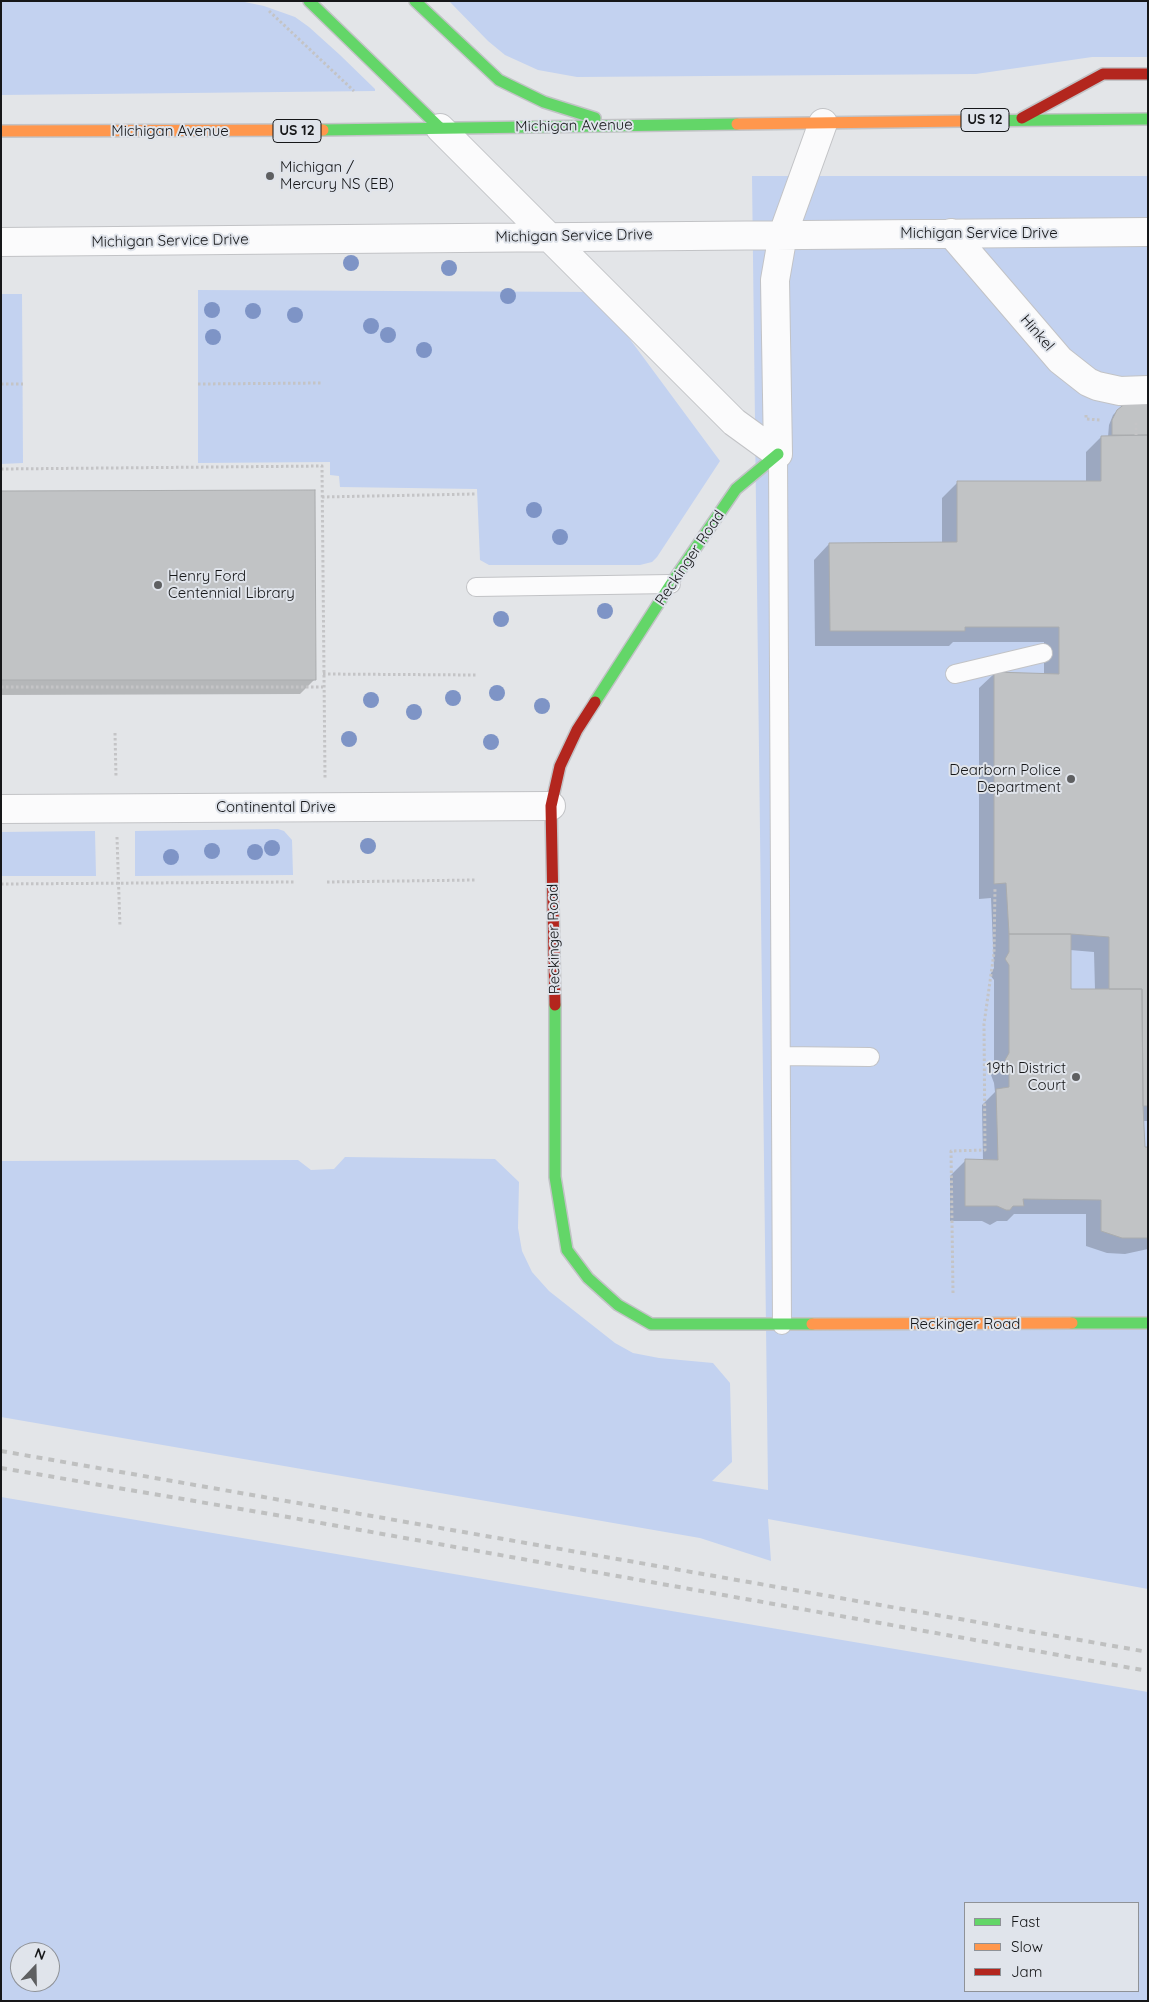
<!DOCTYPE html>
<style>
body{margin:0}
#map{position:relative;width:1149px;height:2002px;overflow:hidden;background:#e3e5e8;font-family:Quicksand,sans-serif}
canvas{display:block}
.frame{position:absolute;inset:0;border:2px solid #161719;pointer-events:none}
.legend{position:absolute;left:964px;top:1902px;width:175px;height:90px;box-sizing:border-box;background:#e0e4eb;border:1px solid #8f9297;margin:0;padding:6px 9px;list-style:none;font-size:15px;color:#161719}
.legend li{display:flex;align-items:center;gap:10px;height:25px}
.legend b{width:25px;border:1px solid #8f9297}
.north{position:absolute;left:10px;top:1942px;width:50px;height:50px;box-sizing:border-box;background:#e0e4eb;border:1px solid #8f9297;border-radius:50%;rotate:21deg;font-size:14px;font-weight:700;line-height:20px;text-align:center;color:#161719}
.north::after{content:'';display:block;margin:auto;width:18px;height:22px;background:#5e5f61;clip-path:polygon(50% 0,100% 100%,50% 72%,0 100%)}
</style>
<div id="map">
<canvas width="1149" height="2002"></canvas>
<div class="frame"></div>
<ul class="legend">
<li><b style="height:6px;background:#63d668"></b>Fast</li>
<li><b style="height:6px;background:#ff974d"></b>Slow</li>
<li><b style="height:6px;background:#b3261e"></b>Jam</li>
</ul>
<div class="north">N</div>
</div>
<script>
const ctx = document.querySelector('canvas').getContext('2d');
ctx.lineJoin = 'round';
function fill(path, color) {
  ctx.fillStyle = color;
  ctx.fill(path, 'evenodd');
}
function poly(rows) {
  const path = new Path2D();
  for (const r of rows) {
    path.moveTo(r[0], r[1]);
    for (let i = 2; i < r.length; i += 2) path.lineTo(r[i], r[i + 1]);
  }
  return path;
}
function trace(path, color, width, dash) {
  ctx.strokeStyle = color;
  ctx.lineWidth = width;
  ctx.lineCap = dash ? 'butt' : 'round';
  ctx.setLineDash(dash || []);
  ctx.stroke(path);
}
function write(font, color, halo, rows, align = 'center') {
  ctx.font = font + ' Quicksand,sans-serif';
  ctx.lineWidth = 4;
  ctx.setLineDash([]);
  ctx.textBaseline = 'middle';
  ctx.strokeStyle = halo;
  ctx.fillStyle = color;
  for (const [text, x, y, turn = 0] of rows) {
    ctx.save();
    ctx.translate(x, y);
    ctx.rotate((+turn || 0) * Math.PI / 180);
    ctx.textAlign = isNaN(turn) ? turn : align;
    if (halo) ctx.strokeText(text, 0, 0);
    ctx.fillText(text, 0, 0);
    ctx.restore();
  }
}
const green = poly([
 [1,1,240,1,264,6,295,17,309,27,340,55,375,89,375,91,1,95],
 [449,1,1148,1,1148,57,1092,57,976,74,577,77,538,70,505,55,488,41],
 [752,176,1148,176,1148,1589,768,1519,771,1561,700,1538,1,1417,1,1161,298,1160,311,1170,334,1169,345,1157,495,1159,519,1182,518,1228,522,1251,532,1272,549,1291,615,1343,633,1353,659,1358,713,1363,730,1383,732,1462,712,1481,768,1490],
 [198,290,595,292,720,461,657,557,652,562,640,565,489,565,480,560,477,489,340,487,339,476,330,475,330,462,198,463],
 [1,294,22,294,23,463,1,464],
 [278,829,284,831,292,840,293,875,135,876,135,831],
 [95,831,96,876,1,876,1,832],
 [1,1497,1148,1692,1148,2001,1,2001],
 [965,1903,1138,1903,1138,1991,965,1991],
 [20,1952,50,1952,50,1982,20,1982]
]);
const shadow = poly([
 [1148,405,1148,1121,1143,1121,1144,1149,1148,1149,1148,1249,1125,1254,1107,1253,1086,1246,1086,1214,1014,1214,1007,1221,997,1221,990,1225,982,1221,950,1221,950,1176,965,1161,983,1161,982,1105,995,1092,994,1083,991,1075,994,1070,994,980,990,975,994,968,991,898,979,899,979,688,995,673,1044,675,1044,642,953,642,949,646,815,646,814,560,829,544,942,543,942,498,957,483,1086,482,1086,452,1101,437,1108,437,1109,425,1113,415,1117,411],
 [1070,950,1094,952,1095,990,1070,990],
 [1,492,315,679,300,694,1,695]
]);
const building = poly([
 [1126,403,1148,404,1148,435,1112,435,1112,420,1117,410,1126,403],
 [1148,435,1148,1106,1143,1106,1142,989,1109,989,1109,937,1071,934,1009,934,1006,883,994,884,994,672,1059,674,1059,627,965,627,965,631,830,631,829,543,957,542,957,481,1101,481,1101,436,1148,435],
 [315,490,316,680,1,680,1,491,315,490],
 [1009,934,1071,934,1071,989,1142,989,1143,1106,1145,1147,1148,1147,1148,1238,1122,1238,1101,1231,1101,1200,1023,1199,1024,1206,1013,1206,1010,1210,1006,1210,997,1206,965,1206,965,1159,998,1160,996,1089,1009,1087,1009,1067,1005,1060,1009,1053,1009,965,1005,959,1009,952,1009,934]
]);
const path = poly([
 [269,11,354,91],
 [1,384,23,384],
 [198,384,322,383],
 [1086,415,1086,419,1100,420],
 [1136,435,1136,421],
 [1,469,322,466,325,778],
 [322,497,475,494],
 [323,674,476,675],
 [1,687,323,687],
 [115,733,116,777],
 [117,837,120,927],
 [327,882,475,880],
 [1,884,294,882],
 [953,1293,951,1151,985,1150,984,1024,994,953,995,888]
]);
const lane = poly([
 [778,454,782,1325],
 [476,587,671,584],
 [955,674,1043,653],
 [781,1056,870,1057]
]);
const street = poly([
 [440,128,734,422,778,454],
 [951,233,1060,360,1088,382,1097,386,1120,391,1148,390],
 [1,242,1148,232],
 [778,454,775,280,783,234,823,123],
 [1,809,551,806]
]);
const fast = poly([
 [309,1,440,128],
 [415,1,499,80,544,102,595,118],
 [963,121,1148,119],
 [323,130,737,124],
 [595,702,671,584,736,489,778,454],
 [555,1005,555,1177,567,1250,588,1278,618,1305,651,1324,812,1324],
 [1072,1323,1148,1323]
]);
const slow = poly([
 [737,124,963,121],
 [1,131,323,130],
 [812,1324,1072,1323]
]);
const jam = poly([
 [1022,118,1103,74,1148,74],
 [555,1005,551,806,560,766,577,730,595,702]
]);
const rail = poly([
 [1,1451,1148,1652],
 [1,1468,282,1516,1148,1671]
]);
const trees = [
 [351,263],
 [449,268],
 [508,296],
 [212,310],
 [253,311],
 [295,315],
 [371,326],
 [388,335],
 [213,337],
 [424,350],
 [534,510],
 [560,537],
 [605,611],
 [501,619],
 [497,693],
 [453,698],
 [371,700],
 [542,706],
 [414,712],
 [349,739],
 [491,742],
 [368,846],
 [272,848],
 [212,851],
 [255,852],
 [171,857]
];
const markers = [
 [270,176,5,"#5e5f61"],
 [158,585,5,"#5e5f61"],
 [1071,779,5,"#5e5f61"],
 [1076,1077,5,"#5e5f61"]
];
const shields = [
 [985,120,48],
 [297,131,48]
];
const shieldNames = [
 ["US 12",985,120],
 ["US 12",297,131]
];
const streetNames = [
 ["Michigan Avenue",574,126,-1],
 ["Michigan Avenue",170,131],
 ["Michigan Service Drive",979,233],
 ["Michigan Service Drive",574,236,-1],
 ["Michigan Service Drive",170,241,-1],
 ["Hinkel",1037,333,49],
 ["Reckinger Road",690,558,-56],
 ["Continental Drive",276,807],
 ["Reckinger Road",554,939,-91],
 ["Reckinger Road",965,1324]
];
const poiNames = [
 ["Michigan /",280,167],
 ["Mercury NS (EB)",280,184],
 ["Henry Ford",168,576],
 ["Centennial Library",168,593],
 ["Dearborn Police",1061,770,"right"],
 ["Department",1061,787,"right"],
 ["19th District",1066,1068,"right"],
 ["Court",1066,1085,"right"]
];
fill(green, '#c3d2f0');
fill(shadow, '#0003');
fill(building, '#c1c3c5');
trace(building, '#aaacae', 1);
trace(lane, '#c2c3c6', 20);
trace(street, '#c2c3c6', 30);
trace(fast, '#c2c3c6', 14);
trace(slow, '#c2c3c6', 14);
trace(jam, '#c2c3c6', 14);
trace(path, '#c4c4c6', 3, [2.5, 2.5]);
trace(lane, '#fbfbfc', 18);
trace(street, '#fbfbfc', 28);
trace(fast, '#63d668', 11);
trace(slow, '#ff974d', 11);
trace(jam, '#b3261e', 11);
trace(rail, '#bfc0c0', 4, [6, 6]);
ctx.fillStyle = '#7e94c6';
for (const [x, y] of trees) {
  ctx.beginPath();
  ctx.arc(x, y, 8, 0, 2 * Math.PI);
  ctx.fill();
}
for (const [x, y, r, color] of markers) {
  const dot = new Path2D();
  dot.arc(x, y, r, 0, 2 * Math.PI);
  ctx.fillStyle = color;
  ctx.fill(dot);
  trace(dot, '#e0e4eb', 2);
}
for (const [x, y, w] of shields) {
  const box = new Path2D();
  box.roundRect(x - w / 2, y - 11.5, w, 23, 4);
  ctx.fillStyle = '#e0e4eb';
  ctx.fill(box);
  trace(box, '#161719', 1);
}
write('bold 14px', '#161719', null, shieldNames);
write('15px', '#161719', '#e0e4eb', streetNames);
write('15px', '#161719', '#e0e4eb', poiNames, 'left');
</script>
